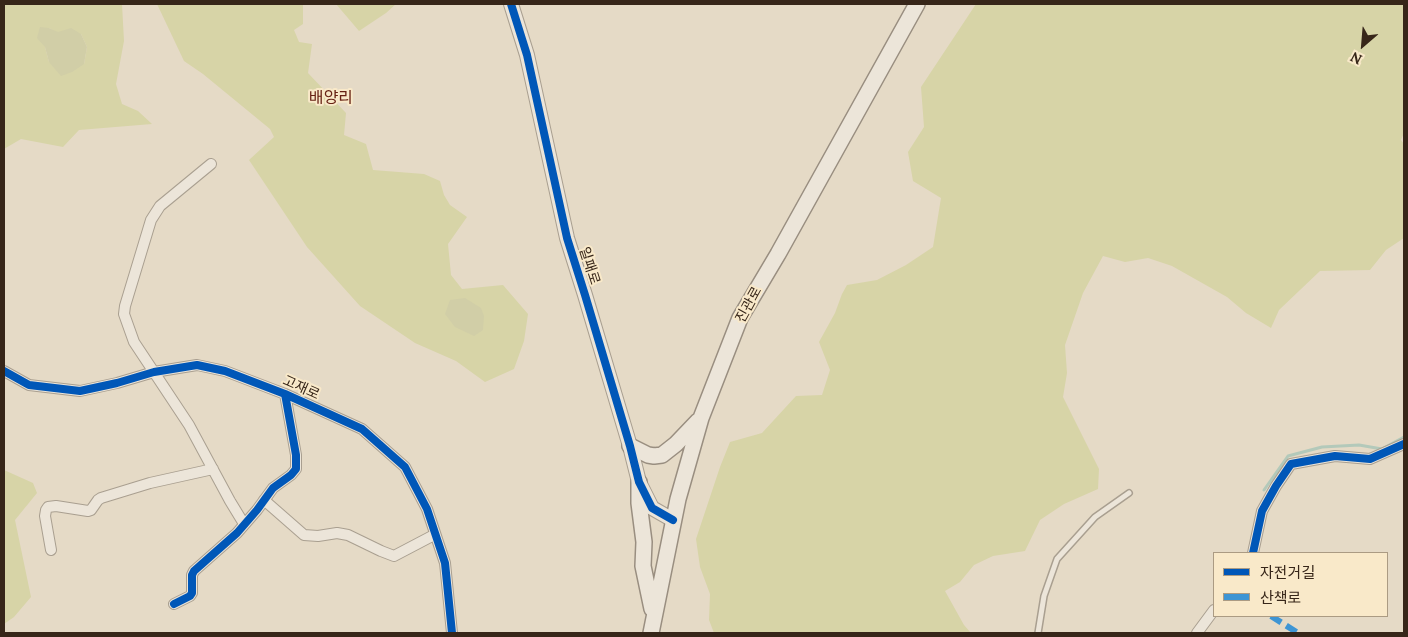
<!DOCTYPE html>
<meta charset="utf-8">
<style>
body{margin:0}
#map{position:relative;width:1408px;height:637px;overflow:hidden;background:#e5dac6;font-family:Lora,"Noto Sans KR",serif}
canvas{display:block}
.frame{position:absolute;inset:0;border:5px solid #372619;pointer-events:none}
.legend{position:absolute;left:1213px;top:552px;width:175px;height:65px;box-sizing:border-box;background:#f9e9c9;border:1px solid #ab9b83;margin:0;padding:6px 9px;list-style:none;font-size:15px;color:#372619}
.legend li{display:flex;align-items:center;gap:10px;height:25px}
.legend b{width:25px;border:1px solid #ab9b83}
.north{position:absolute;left:1338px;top:20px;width:50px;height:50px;-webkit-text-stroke:4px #f9e9c9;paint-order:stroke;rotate:207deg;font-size:14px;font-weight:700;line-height:20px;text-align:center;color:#372619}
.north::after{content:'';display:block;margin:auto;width:18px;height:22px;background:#372619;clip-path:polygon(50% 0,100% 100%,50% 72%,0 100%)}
</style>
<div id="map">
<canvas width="1408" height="637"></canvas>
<div class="frame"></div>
<ul class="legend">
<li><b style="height:6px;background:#0057b8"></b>자전거길</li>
<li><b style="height:6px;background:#3e95d4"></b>산책로</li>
</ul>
<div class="north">N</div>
</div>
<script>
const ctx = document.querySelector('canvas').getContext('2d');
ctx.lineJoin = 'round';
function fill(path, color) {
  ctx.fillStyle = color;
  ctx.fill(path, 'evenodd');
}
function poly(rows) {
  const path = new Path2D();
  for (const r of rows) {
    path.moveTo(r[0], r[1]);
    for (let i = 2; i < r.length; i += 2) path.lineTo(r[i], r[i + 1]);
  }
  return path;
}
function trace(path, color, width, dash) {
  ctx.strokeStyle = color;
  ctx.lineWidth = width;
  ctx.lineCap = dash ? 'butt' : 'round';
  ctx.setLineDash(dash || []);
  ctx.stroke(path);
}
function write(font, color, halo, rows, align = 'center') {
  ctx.font = font + ' Lora,"Noto Sans KR",serif';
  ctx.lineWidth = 4;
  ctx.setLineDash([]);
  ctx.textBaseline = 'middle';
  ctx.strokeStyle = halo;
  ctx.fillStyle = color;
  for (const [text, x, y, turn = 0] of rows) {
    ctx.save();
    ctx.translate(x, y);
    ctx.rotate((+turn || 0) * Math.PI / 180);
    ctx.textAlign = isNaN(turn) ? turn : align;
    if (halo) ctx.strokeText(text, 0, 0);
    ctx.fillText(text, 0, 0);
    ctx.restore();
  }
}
const green = poly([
 [4,4,122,4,124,41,116,84,122,104,138,111,152,124,79,130,63,147,21,139,4,149],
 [49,28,58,33,81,34,87,47,84,64,49,62,45,47],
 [157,4,303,4,303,24,294,30,299,42,312,44,308,73,346,113,344,135,366,144,373,170,424,174,440,181,444,195,450,205,467,217,448,244,451,275,462,289,503,285,528,314,524,341,514,369,485,382,456,361,415,343,360,306,307,247,249,160,274,137,270,129,203,74,184,61],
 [336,4,396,4,386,13,359,31],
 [976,4,1404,4,1404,133,1401,140,1404,144,1404,238,1386,250,1370,270,1320,271,1279,310,1271,328,1246,313,1227,297,1172,266,1148,258,1125,262,1103,256,1083,293,1065,345,1067,373,1063,397,1099,469,1098,489,1064,504,1040,520,1025,551,993,556,974,565,960,582,945,591,964,625,971,633,714,633,709,620,710,594,700,567,696,539,720,467,730,442,762,433,796,396,822,395,830,370,819,342,835,313,842,294,847,285,877,280,906,265,933,247,941,198,913,181,908,152,924,127,921,87],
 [4,470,33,483,37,493,15,520,31,597,14,617,4,624]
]);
const cemetery = poly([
 [40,27,49,28,58,32,71,28,81,34,87,47,84,64,72,72,61,76,49,62,45,47,37,38],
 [465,298,481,308,484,316,483,330,474,336,455,327,445,314,450,300]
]);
const stream = poly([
 [1264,490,1288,456,1322,447,1359,445,1382,449,1404,437]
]);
const service = poly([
 [1038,633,1044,596,1057,559,1095,517,1129,493]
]);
const minor = poly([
 [211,164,160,206,151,220,125,306,124,314,134,342,189,425,230,501,244,524],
 [4,371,29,385,80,391,117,383,154,372,197,365,225,371,285,394,362,429,405,467,427,509,445,563,452,633],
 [264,500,304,535,318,536,337,533,348,535,381,551,394,556,434,535],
 [51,550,45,516,46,510,48,507,56,506,88,511,91,510,98,500,101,498,150,483,213,469],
 [1253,553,1262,511,1276,486,1291,464,1335,456,1370,459,1404,444],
 [174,604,190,596,192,593,192,575,194,571,237,533,257,510,273,488,291,475,296,469,296,455,285,394],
 [1197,633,1214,610]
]);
const tertiary = poly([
 [511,4,527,55,567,238,585,295,630,446,639,482,652,508,673,520]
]);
const secondary = poly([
 [630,446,648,455,654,456,662,455,676,444,698,421],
 [639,482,639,503,644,542,643,566,652,609],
 [651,633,678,499,701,418,740,318,778,254,917,4]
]);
const quiet = poly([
 [1271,616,1298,633]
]);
const cycleway = poly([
 [511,4,527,55,567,238,585,295,630,446,639,482,652,508,673,520],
 [4,371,29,385,80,391,117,383,154,372,197,365,225,371,285,394,362,429,405,467,427,509,445,563,452,633],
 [1253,553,1262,511,1276,486,1291,464,1335,456,1370,459,1404,444],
 [174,604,190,596,192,593,192,575,194,571,237,533,257,510,273,488,291,475,296,469,296,455,285,394]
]);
const streetNames = [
 ["일패로",589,266,72],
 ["진관로",749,305,-61],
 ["고재로",301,388,24]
];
const quarterNames = [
 ["배양리",331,98]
];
fill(green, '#d7d4a7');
fill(cemetery, '#d1cea7');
trace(stream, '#b3c9ba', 3);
trace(service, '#a99f90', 8);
trace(minor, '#a99f90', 12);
trace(tertiary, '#a99f90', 16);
trace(secondary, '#998e80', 18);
trace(service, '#ece5d9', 5);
trace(minor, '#ece5d9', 10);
trace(tertiary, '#ece5d9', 14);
trace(secondary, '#ece5d9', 15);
trace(quiet, '#3e95d4', 6, [12, 6]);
trace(cycleway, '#0057b8', 8);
write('14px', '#372619', '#f9e9c9', streetNames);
write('16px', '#672214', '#f9e9c9', quarterNames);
</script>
